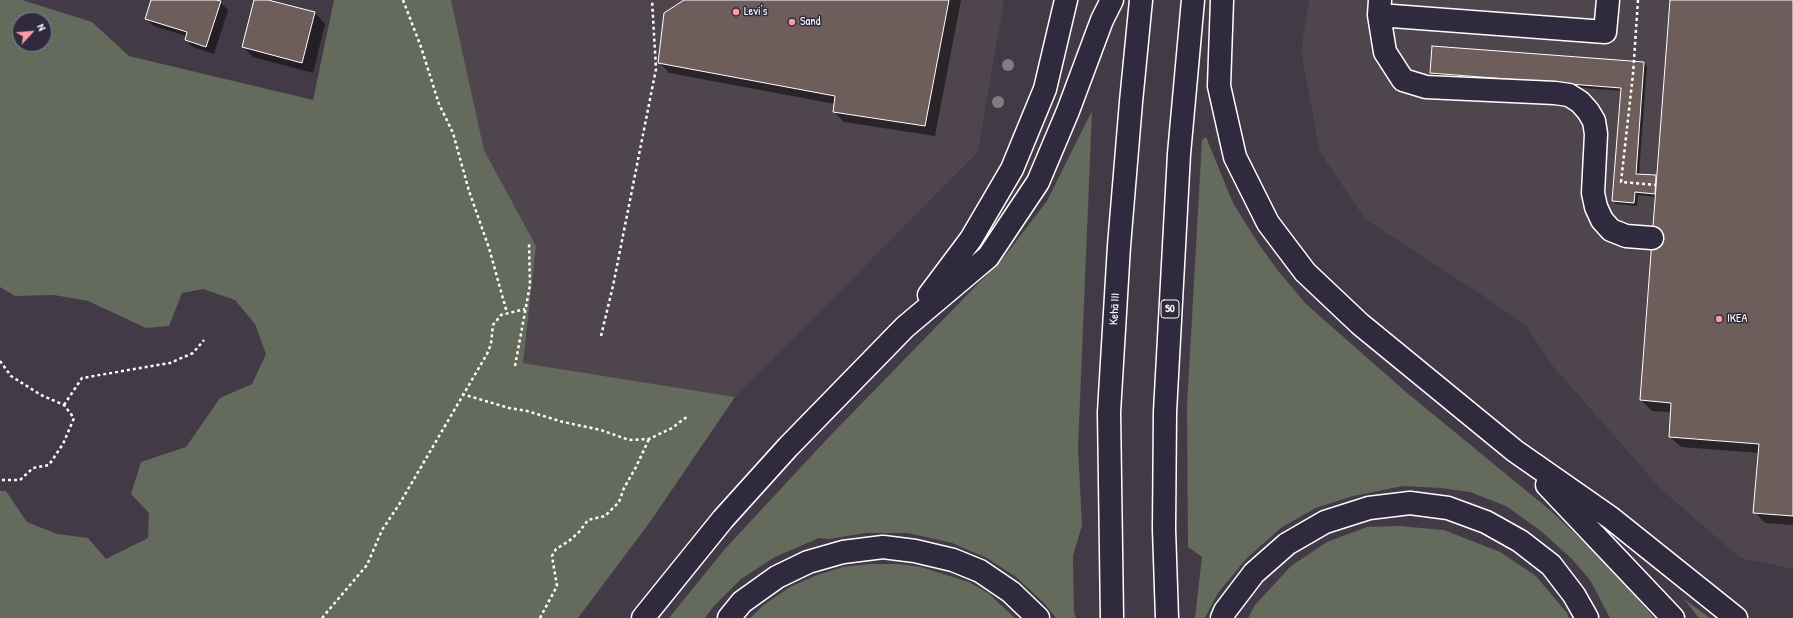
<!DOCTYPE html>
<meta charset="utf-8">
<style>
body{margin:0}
#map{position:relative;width:1793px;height:618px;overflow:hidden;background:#423a46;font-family:"Patrick Hand",sans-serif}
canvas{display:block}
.north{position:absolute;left:12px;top:12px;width:40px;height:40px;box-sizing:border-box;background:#2f2a3d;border:1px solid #827f8b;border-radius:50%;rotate:64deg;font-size:11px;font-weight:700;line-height:16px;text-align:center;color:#fff}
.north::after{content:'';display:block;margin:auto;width:14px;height:18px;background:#ff9aa2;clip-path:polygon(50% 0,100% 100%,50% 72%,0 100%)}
</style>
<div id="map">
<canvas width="1793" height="618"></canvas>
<div class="north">N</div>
</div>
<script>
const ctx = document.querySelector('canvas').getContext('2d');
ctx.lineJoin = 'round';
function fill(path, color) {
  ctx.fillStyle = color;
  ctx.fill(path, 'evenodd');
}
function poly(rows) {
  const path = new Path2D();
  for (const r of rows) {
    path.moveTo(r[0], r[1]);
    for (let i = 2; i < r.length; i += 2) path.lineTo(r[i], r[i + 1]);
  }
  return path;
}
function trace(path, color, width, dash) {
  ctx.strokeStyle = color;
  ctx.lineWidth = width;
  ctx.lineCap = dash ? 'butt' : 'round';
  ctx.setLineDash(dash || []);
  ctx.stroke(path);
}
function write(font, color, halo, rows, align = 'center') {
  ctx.font = font + ' "Patrick Hand",sans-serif';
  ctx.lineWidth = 3;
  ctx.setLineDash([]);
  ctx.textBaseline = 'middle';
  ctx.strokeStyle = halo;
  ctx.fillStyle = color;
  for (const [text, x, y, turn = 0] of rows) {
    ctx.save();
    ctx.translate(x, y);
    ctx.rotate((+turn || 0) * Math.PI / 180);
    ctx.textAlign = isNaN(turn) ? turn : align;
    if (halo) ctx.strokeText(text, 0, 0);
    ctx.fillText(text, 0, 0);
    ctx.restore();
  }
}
const built = poly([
 [451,0,1004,0,978,152,735,397,523,363,536,246,484,150],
 [1309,0,1793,0,1793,569,1740,558,1661,489,1551,364,1526,326,1479,293,1365,219,1320,152,1301,52]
]);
const green = poly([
 [0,0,22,0,92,22,129,56,313,100,334,0,451,0,484,150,536,246,523,363,735,397,650,522,578,618,0,618,0,491,6,491,27,522,57,534,88,538,106,559,148,538,149,513,131,494,141,462,186,447,220,398,252,384,266,354,255,324,235,300,203,289,182,293,169,326,146,328,88,301,54,295,15,296,0,287],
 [20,20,44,20,44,44,20,44],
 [1092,111,1078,448,1082,525,1073,556,1074,613,1076,618,1056,618,1044,603,1016,577,987,558,952,543,908,533,865,533,829,539,819,538,775,557,741,579,713,607,705,618,669,618,724,550,827,439,1004,257,1047,201],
 [1206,137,1233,203,1256,240,1279,272,1306,304,1406,392,1551,511,1610,567,1654,618,1610,618,1590,580,1572,559,1541,531,1506,506,1470,492,1440,488,1403,486,1353,496,1316,508,1282,527,1247,558,1218,593,1205,618,1195,618,1202,557,1188,547,1187,406,1202,140],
 [1399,526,1444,530,1500,552,1536,576,1567,613,1569,618,1248,618,1255,605,1291,566,1327,542,1367,527],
 [869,564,898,564,921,567,969,582,988,593,1015,618,750,618,765,604,790,587,817,575,843,567],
 [1684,599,1710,618,1699,618]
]);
const shadow = poly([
 [152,0,213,0,220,2,228,10,214,54,193,47,186,40,187,36,154,26,146,19],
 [255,0,265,0,315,13,325,24,313,73,253,57,243,46],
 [685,0,961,0,935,136,844,122,834,112,835,104,669,73,659,62],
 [1671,0,1793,0,1793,525,1765,523,1755,512,1759,453,1681,447,1670,437,1672,412,1652,411,1641,400,1656,197,1638,195,1637,206,1616,204,1613,201,1621,91,1435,76,1431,73,1644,63,1647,66,1639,175,1656,176,1658,178]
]);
const building = poly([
 [151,0,216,0,221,1,206,47,185,40,187,32,145,19,151,0],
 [254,0,268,0,315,12,302,63,242,47,254,0],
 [684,0,949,0,925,126,833,112,835,96,658,63,664,13,684,0],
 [1670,0,1793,0,1793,516,1753,513,1759,444,1669,437,1671,403,1640,400,1670,0],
 [1432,46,1644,62,1636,174,1656,175,1655,194,1635,192,1634,203,1612,201,1621,88,1430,73,1432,46]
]);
const path = poly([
 [403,0,421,47,439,104,453,133,469,191,489,248,507,313],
 [1638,0,1633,74,1621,182,1656,185],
 [601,336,613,286,656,69,652,0],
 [0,361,11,376,41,395,64,405,74,418,63,444,49,465,33,468,20,480,0,480],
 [515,366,530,285,529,243],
 [462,394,509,408,527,411,563,422,601,430,629,440,649,439,672,428,688,416],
 [64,405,82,378,170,363,193,353,204,340],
 [322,618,367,565,382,530,400,503,487,354,491,344,493,325,501,315,525,309],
 [540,618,557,586,552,556,556,549,569,541,579,532,588,520,605,516,619,502,624,488,636,467,649,439]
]);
const minor = poly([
 [1380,0,1379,15,1385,52,1403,80,1426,87,1555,93,1569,95,1580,102,1588,111,1594,121,1596,134,1593,193,1596,207,1602,220,1611,230,1626,236,1652,238],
 [1379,15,1605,32,1608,0]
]);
const highway = poly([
 [1222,0,1219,86,1235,157,1268,223,1305,272,1360,324,1515,451,1611,518,1736,618],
 [929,295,971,239,1012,169,1045,89,1066,0],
 [1547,485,1673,618],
 [643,618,723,519,788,447,905,327,988,257,1038,182,1068,111,1102,20,1112,0],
 [729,618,742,602,777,577,808,562,843,552,883,547,915,551,953,560,980,571,1011,592,1038,618],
 [1112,618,1109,412,1119,246,1131,102,1141,0],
 [1167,618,1164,529,1165,412,1179,154,1193,0],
 [1222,618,1225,611,1254,573,1287,544,1325,522,1369,508,1410,503,1448,508,1486,522,1520,541,1551,565,1574,595,1587,618]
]);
const trees = [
 [1008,65],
 [998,102]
];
const markers = [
 [736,12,4,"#ff9aa2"],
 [792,22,4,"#ff9aa2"],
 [1719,319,4,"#ff9aa2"]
];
const shields = [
 [1170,309,18]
];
const shieldNames = [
 ["50",1170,309]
];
const poiNames = [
 ["Levi's",744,12],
 ["Sand",800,22],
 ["IKEA",1727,319]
];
const streetNames = [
 ["Kehä III",1115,309,-87]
];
fill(built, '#4f454c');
fill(green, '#646a5c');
fill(shadow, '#0007');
fill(building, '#6e5e5b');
trace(building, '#fff', 1);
trace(minor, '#fff', 25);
trace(highway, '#fff', 25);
trace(path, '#fff', 2.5, [3, 3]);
trace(minor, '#2f2a3d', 22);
trace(highway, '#2f2a3d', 22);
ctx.fillStyle = '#807d7f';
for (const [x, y] of trees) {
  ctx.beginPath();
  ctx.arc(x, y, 6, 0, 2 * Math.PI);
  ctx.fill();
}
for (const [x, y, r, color] of markers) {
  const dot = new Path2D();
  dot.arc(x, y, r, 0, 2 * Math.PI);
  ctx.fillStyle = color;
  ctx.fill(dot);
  trace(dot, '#2f2a3d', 1.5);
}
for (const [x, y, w] of shields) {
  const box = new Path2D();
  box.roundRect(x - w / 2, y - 9, w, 18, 3);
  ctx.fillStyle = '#2f2a3d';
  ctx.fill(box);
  trace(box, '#fff', 1);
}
write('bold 11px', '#fff', null, shieldNames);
write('12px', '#fff', '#2f2a3d', poiNames, 'left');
write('12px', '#fff', '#2f2a3d', streetNames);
</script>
